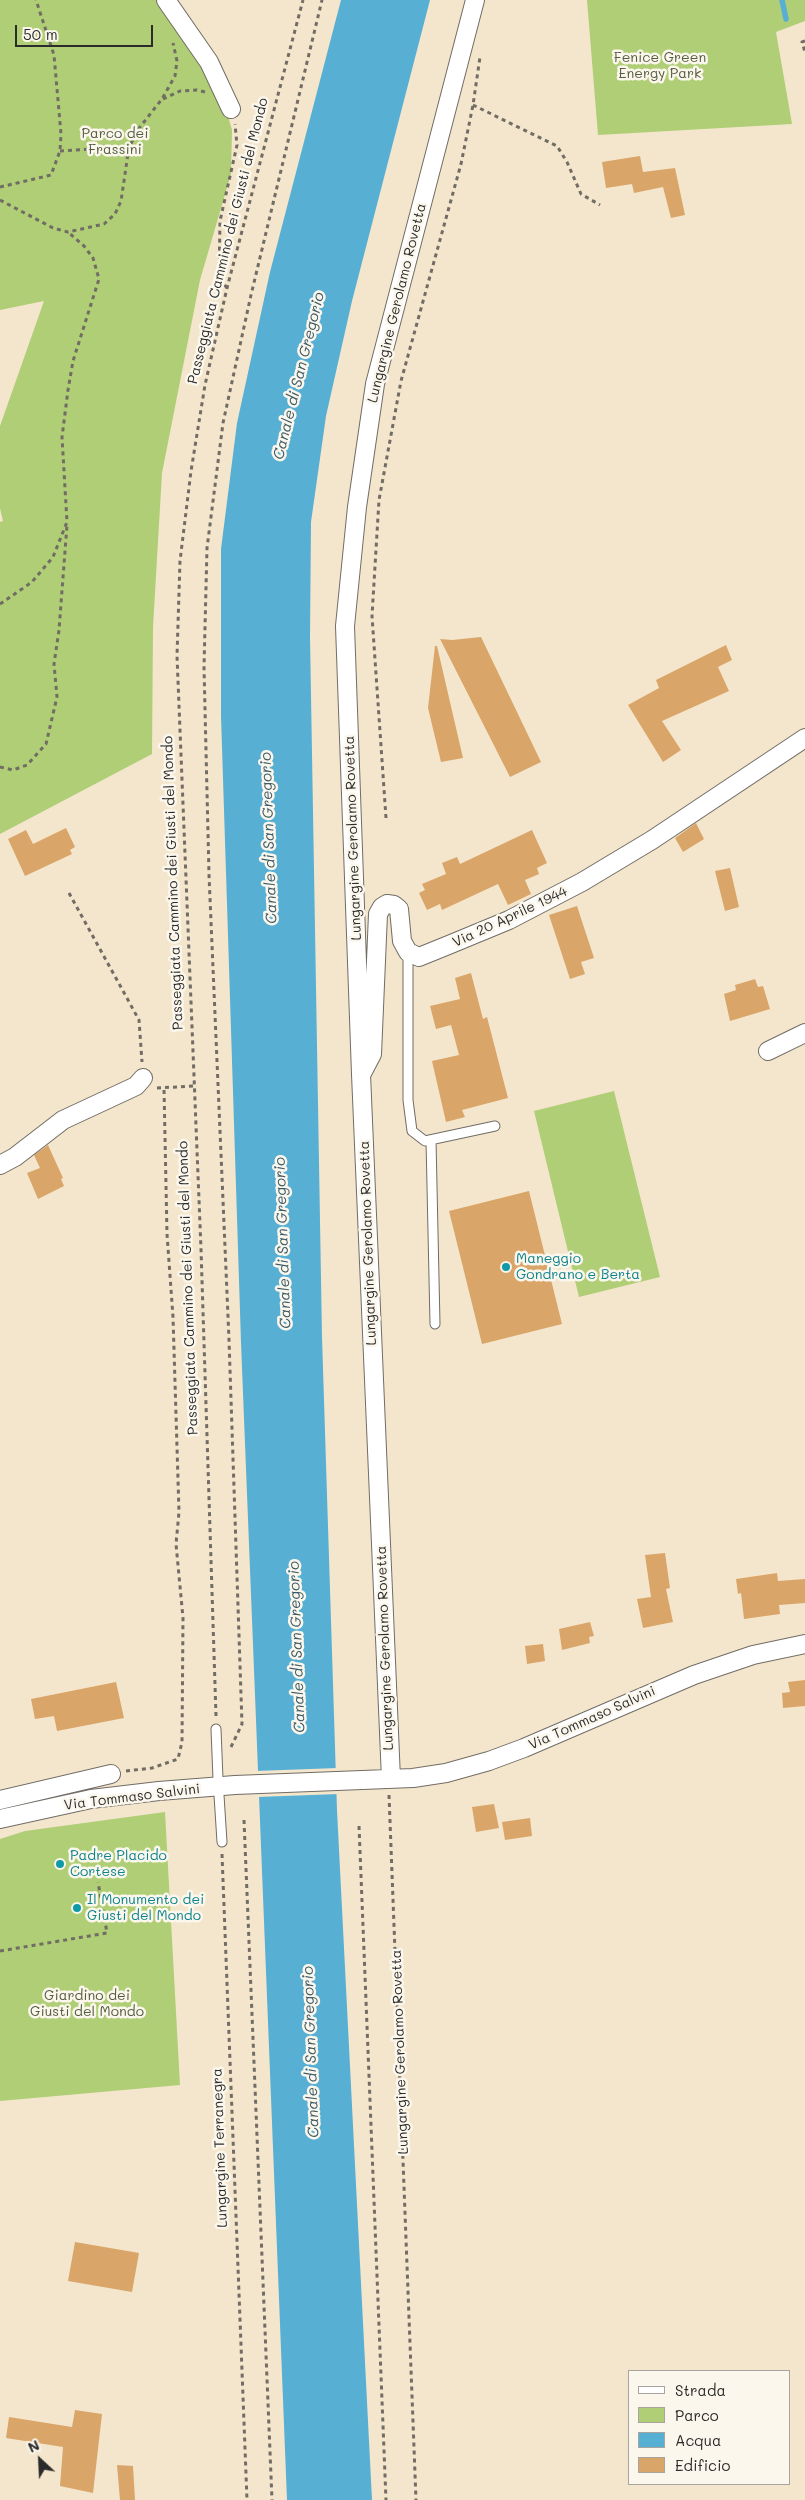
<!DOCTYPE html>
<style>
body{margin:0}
#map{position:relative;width:805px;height:2500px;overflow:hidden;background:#f4e6cd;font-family:Mali,sans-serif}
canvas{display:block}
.legend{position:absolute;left:628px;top:2370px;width:162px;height:115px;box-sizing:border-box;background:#fbf7ec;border:1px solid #a8a59f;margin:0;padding:6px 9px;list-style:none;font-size:15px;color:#2b2b2b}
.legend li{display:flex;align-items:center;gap:10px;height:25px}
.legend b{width:25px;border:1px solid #a8a59f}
.north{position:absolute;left:15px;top:2435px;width:50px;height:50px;-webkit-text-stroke:4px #fbf7ec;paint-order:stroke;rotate:335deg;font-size:14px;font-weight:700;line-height:20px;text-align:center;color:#2b2b2b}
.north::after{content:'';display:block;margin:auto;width:18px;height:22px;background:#2b2b2b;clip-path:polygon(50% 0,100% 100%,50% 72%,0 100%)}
.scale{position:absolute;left:15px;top:25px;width:138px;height:22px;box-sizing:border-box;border:2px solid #2b2b2b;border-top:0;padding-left:6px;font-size:15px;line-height:18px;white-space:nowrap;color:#2b2b2b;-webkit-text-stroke:4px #fbf7ec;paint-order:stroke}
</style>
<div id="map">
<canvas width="805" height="2500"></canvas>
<ul class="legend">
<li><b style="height:6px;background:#fff"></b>Strada</li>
<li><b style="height:14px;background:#afce75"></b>Parco</li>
<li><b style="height:14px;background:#58afd4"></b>Acqua</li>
<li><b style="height:14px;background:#daa569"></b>Edificio</li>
</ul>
<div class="north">N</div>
<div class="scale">50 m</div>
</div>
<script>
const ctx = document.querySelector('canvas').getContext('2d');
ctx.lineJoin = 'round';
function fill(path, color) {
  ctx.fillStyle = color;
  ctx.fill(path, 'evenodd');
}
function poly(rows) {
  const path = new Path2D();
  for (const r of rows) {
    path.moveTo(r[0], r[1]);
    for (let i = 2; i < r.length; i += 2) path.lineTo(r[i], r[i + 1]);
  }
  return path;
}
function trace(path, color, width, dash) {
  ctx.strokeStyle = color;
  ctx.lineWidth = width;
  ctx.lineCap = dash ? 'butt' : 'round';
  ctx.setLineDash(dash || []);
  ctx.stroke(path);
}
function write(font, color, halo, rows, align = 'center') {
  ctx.font = font + ' Mali,sans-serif';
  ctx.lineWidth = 5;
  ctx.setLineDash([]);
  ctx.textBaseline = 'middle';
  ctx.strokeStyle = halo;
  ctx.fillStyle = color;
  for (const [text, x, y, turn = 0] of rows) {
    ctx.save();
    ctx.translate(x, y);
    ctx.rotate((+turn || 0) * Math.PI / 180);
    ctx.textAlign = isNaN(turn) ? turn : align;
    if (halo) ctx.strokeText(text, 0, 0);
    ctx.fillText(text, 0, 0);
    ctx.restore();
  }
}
const green = poly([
 [0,0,162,0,220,88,232,130,231,174,200,280,162,473,153,627,152,754,0,834,0,522,3,521,0,508,0,426,44,301,0,310],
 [587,0,805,0,805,21,776,32,792,124,598,135],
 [614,1091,660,1277,579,1297,534,1111],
 [165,1812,180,2085,0,2101,0,1839,25,1831]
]);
const water = poly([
 [341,0,430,0,352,301,326,416,311,522,310,637,322,1337,337,1810,372,2500,287,2500,241,1343,221,716,221,549,237,423,270,272]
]);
const pier = poly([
 [338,1768,339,1794,257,1797,256,1771]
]);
const stream = poly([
 [782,0,786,19]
]);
const building = poly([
 [640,156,643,172,675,168,685,215,671,218,663,187,634,193,632,184,606,188,602,162],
 [481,637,541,762,510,777,440,639,452,640],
 [726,645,732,660,718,667,729,691,662,721,681,750,663,762,628,705,659,688,656,680],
 [435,646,437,646,463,758,441,762,428,708],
 [696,823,704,839,683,852,675,838],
 [66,828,75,847,70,850,72,854,25,876,8,839,26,830,33,844],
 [532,830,547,863,537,868,539,874,525,880,531,894,508,905,498,884,442,910,440,904,427,910,419,893,425,890,422,884,446,874,442,863,457,857,460,864],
 [730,868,739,907,725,911,715,871],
 [577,906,594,958,581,962,585,974,570,979,549,915],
 [471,973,483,1019,487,1017,508,1098,462,1110,465,1117,446,1122,432,1061,459,1055,451,1025,436,1029,430,1006,460,999,455,978],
 [755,979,758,987,763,986,770,1009,730,1021,724,994,736,990,735,985],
 [48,1145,63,1178,61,1179,64,1186,38,1199,27,1173,40,1168,34,1155],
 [529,1191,562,1324,482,1344,449,1211],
 [665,1553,670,1588,666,1589,673,1622,643,1628,637,1599,651,1597,645,1555],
 [777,1573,778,1581,805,1579,805,1603,779,1605,780,1614,744,1619,741,1593,738,1594,736,1579],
 [590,1622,594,1636,589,1637,590,1643,562,1650,559,1629],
 [543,1644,545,1661,527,1664,525,1646],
 [805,1680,805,1706,783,1708,782,1693,790,1692,788,1682],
 [116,1682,124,1718,57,1731,54,1716,35,1719,31,1699],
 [494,1804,499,1828,476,1832,472,1807],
 [530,1818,532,1836,505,1840,502,1822],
 [75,2242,139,2253,132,2292,68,2281],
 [75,2410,102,2414,93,2493,60,2486,63,2447,6,2438,9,2417,72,2427],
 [117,2465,133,2466,135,2500,120,2500]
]);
const path = poly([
 [805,41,802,42,805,52],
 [163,99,180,91,197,90,205,92],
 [473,105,557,146,567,162,581,194,600,205],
 [60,151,129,147],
 [0,187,51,175,60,151,61,134,54,55,36,0],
 [0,200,53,228,68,232,104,224,115,214,121,201,129,147,140,127,162,99,175,76,177,61,173,43],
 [227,288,219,277,220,221,237,145,235,124],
 [0,604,32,582,53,557,67,522,62,437,68,390,73,361,99,279,93,258,84,246,68,232],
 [0,767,13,770,27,765,46,744,57,697,54,664,59,630,67,525],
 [386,818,372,616,379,500,401,381,461,164,473,105,480,57],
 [69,893,139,1020,142,1062],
 [157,1088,195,1086],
 [216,1716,201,1249,177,656,180,561,191,471,205,385,227,288,303,0],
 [231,1747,242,1724,229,1340,209,875,204,667,207,548,223,423,251,295,322,0],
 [126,1771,152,1768,178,1759,182,1742,183,1618,176,1544,179,1512,173,1317,167,1234,164,1088],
 [389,1795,416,2500],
 [244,1820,272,2500],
 [359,1826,386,2500],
 [222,1854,247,2500],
 [0,1951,107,1933,98,1882]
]);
const lane = poly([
 [408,952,408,1100,412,1131,425,1141,495,1126],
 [431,1140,435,1324],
 [216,1729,218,1779],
 [219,1795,222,1842]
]);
const street = poly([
 [166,0,209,62,231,109],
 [768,1051,805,1033],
 [362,1073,372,1054,378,914,382,907,387,904,394,905,399,909,402,941,408,952,419,957,451,944,509,920,582,882,652,840,805,738],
 [0,1165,15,1157,63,1120,136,1086,143,1078],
 [391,1779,361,1074,345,626,357,507,375,384,475,0],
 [0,1800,111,1774],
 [0,1819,91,1799,159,1791,235,1785,413,1778,446,1773,489,1761,524,1748,694,1675,753,1655,805,1644]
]);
const markers = [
 [506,1267,5,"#0f9aa8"],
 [60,1864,5,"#0f9aa8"],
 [77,1908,5,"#0f9aa8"]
];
const parkNames = [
 ["Fenice Green",660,58],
 ["Energy Park",660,74],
 ["Parco dei",115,134],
 ["Frassini",115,150],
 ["Giardino dei",87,1996],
 ["Giusti del Mondo",87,2012]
];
const streetNames = [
 ["Passeggiata Cammino dei Giusti del Mondo",228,241,-76],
 ["Lungargine Gerolamo Rovetta",397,303,-76],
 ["Lungargine Gerolamo Rovetta",353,838,-92],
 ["Passeggiata Cammino dei Giusti del Mondo",173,883,-92],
 ["Via 20 Aprile 1944",510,917,-25],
 ["Lungargine Gerolamo Rovetta",368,1243,-92],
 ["Passeggiata Cammino dei Giusti del Mondo",188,1288,-92],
 ["Lungargine Gerolamo Rovetta",385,1648,-92],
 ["Via Tommaso Salvini",592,1718,-24],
 ["Via Tommaso Salvini",132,1797,-7],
 ["Lungargine Gerolamo Rovetta",400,2052,-92],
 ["Lungargine Terranegra",220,2148,-92]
];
const cultureNames = [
 ["Maneggio",516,1259],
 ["Gondrano e Berta",516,1275],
 ["Padre Placido",70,1856],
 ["Cortese",70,1872],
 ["Il Monumento dei",87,1900],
 ["Giusti del Mondo",87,1916]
];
const waterNames = [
 ["Canale di San Gregorio",299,376,-76],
 ["Canale di San Gregorio",269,838,-92],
 ["Canale di San Gregorio",283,1243,-92],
 ["Canale di San Gregorio",297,1647,-92],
 ["Canale di San Gregorio",311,2052,-92]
];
fill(green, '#afce75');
fill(water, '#58afd4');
fill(pier, '#f4e6cd');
trace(stream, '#58afd4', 5.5);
fill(building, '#daa569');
trace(lane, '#716c64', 11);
trace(street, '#716c64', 20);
trace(path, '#716c64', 3, [4, 4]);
trace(lane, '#fff', 9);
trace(street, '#fff', 18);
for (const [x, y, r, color] of markers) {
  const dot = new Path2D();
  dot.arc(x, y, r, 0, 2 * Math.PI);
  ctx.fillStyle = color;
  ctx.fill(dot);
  trace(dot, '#fbf7ec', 2);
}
write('14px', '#535c41', '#fbf7ec', parkNames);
write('14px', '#2b2b2b', '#fbf7ec', streetNames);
write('14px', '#0d838f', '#fbf7ec', cultureNames, 'left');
write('italic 15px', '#3b5966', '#fbf7ec', waterNames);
</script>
